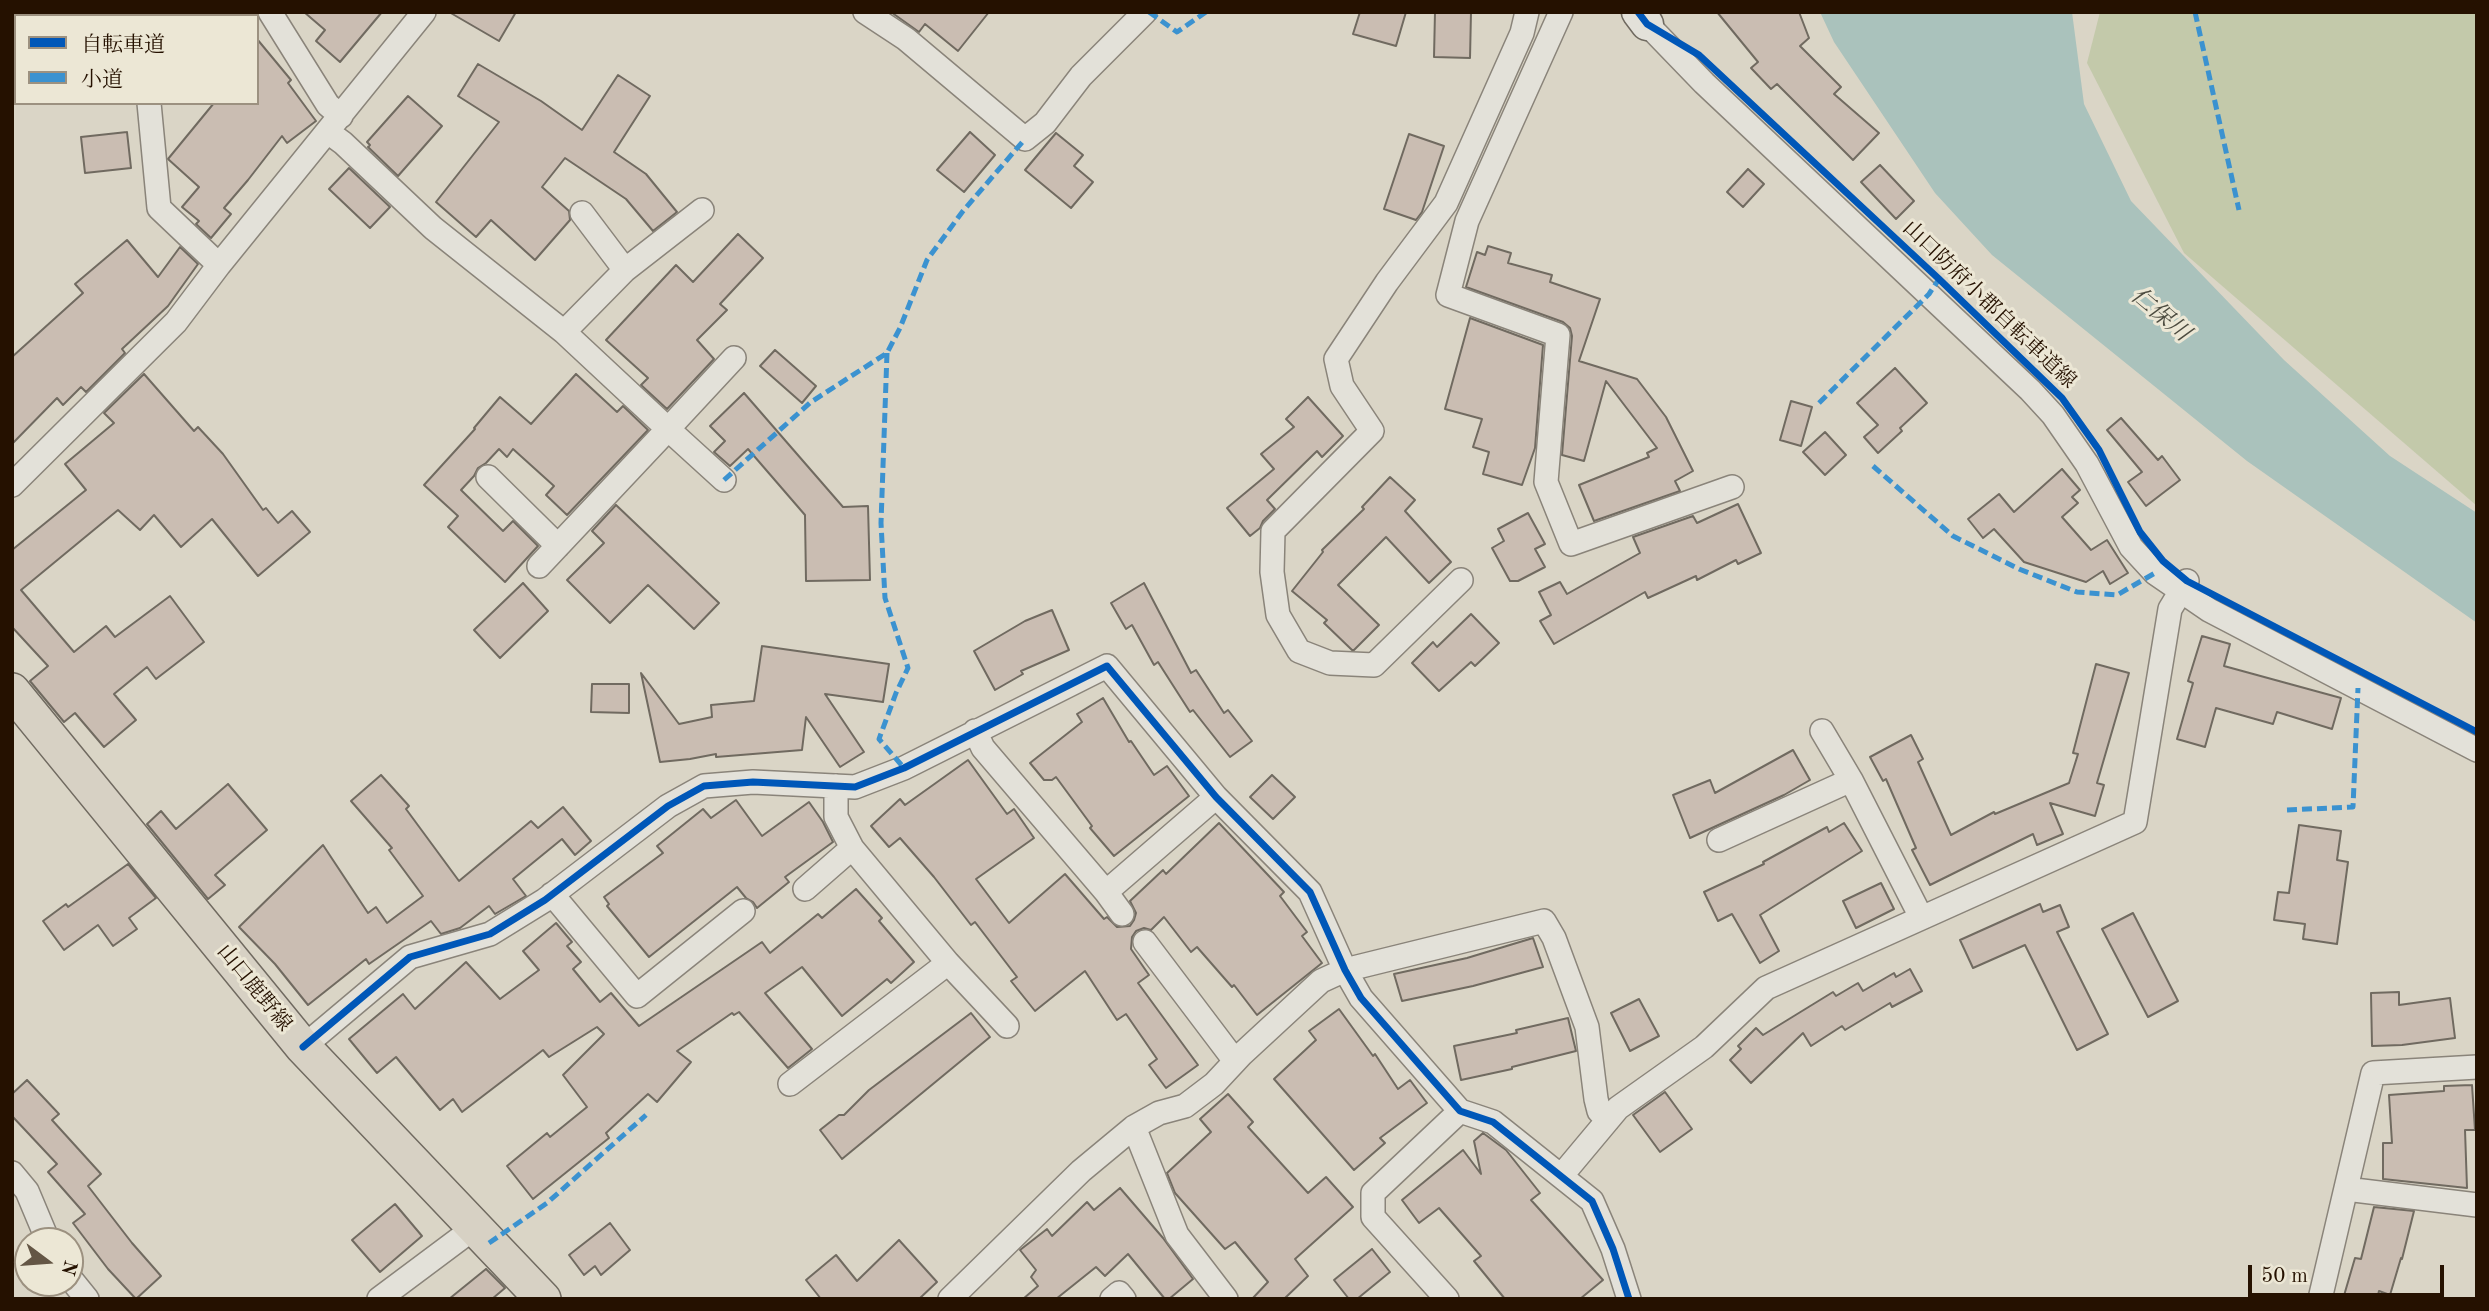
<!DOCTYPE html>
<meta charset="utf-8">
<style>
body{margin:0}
#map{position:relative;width:2489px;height:1311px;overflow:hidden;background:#dad5c6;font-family:"Old Standard TT","Noto Serif JP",serif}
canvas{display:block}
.frame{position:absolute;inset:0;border:14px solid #251100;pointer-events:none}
.legend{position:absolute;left:14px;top:14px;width:245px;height:91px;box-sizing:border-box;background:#ece7d5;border:2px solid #9c9180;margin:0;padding:9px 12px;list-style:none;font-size:21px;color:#251100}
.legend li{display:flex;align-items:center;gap:14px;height:35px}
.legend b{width:35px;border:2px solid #9c9180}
.north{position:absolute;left:14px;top:1227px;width:70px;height:70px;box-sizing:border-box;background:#ece7d5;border:2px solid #9c9180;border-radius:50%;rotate:106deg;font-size:19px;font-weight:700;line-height:28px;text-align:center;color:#251100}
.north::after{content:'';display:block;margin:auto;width:24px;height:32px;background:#645645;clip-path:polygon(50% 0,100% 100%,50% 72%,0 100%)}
.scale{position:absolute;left:2248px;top:1265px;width:196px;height:32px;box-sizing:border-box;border:4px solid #251100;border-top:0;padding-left:9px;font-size:21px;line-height:24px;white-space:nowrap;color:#251100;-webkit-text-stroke:5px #ece7d5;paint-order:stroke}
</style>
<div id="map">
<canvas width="2489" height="1311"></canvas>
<div class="frame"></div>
<ul class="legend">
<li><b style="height:9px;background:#0057b8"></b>自転車道</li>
<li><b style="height:9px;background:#3b92d0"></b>小道</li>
</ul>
<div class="north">N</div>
<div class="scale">50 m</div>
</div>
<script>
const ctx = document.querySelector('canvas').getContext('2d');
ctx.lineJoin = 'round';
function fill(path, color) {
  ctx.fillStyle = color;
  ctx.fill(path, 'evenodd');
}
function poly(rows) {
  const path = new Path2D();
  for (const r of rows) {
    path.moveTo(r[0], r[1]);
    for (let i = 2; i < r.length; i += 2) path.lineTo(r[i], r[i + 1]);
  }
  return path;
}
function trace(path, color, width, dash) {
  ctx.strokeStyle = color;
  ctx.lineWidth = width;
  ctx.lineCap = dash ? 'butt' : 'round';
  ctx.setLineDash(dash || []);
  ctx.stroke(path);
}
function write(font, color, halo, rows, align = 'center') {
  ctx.font = font + ' "Old Standard TT","Noto Serif JP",serif';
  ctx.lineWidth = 6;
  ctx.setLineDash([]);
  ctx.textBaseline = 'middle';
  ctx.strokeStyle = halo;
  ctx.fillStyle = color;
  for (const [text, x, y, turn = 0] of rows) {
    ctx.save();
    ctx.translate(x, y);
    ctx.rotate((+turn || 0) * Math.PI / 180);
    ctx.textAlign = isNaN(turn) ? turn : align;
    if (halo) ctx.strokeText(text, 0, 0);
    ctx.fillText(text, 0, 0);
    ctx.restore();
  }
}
const green = poly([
 [2100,12,2477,12,2477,506,2184,253,2087,63]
]);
const water = poly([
 [1820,12,2072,12,2084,104,2131,201,2284,360,2390,456,2477,513,2477,623,2247,461,1992,255,1935,193,1834,42]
]);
const building = poly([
 [304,12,382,12,340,62,316,41,325,30,304,12],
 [449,12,516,12,499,41,449,12],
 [891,12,989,12,958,51,925,24,919,32,891,12],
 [1360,12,1406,12,1396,46,1353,34,1360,12],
 [1435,12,1471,12,1470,58,1434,57,1435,12],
 [1717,12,1799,12,1809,38,1800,46,1841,87,1834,94,1879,133,1853,160,1777,84,1771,89,1751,68,1758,62,1717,12],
 [257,39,291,80,288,83,316,121,287,143,282,136,248,180,224,208,231,214,211,238,196,224,199,221,182,207,199,187,168,159,214,103,257,103,257,39],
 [478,64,541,101,582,130,618,75,650,96,614,152,646,174,677,212,653,231,626,199,565,158,542,187,569,211,570,220,535,260,491,220,476,237,436,202,499,122,458,96,478,64],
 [408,96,442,126,398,176,368,147,370,145,367,142,408,96],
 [127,132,131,168,85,173,81,137,127,132],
 [970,132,995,155,964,192,937,170,970,132],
 [1056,133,1083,155,1074,166,1093,182,1071,208,1025,170,1056,133],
 [1409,134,1444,146,1422,212,1416,220,1384,209,1409,134],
 [1880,165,1914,201,1896,219,1861,182,1880,165],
 [349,168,390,207,370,228,329,189,349,168],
 [1748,169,1764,184,1743,207,1727,192,1748,169],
 [738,234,763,258,720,304,727,310,697,340,714,359,667,409,641,385,648,378,606,340,676,265,693,282,738,234],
 [127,240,158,277,180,247,198,264,168,306,122,349,125,353,86,392,81,387,63,405,57,398,12,444,12,357,83,293,75,284,127,240],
 [1488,246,1511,253,1508,263,1552,275,1550,282,1600,299,1579,361,1637,379,1666,417,1693,471,1675,481,1680,491,1594,521,1579,485,1649,457,1647,453,1657,448,1606,381,1584,461,1562,455,1572,336,1570,328,1563,322,1466,287,1477,252,1485,255,1488,246],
 [1470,318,1543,345,1535,448,1522,485,1483,474,1489,452,1473,447,1482,419,1445,409,1470,318],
 [775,350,816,386,802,403,760,366,775,350],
 [1895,368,1927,403,1900,428,1902,431,1878,453,1864,437,1878,425,1857,403,1895,368],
 [144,374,194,431,198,427,223,454,263,510,266,508,278,523,292,511,310,532,258,576,212,519,181,547,154,515,140,530,118,510,21,590,74,652,106,626,115,637,170,596,204,642,156,679,147,667,114,694,136,720,104,747,75,713,64,722,30,681,48,666,12,627,12,550,86,490,65,464,114,423,104,413,144,374],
 [576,374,617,412,623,406,648,430,567,515,546,495,554,486,513,449,507,457,499,449,486,463,478,468,474,476,461,490,503,531,513,521,538,546,505,582,448,527,458,516,424,485,475,429,474,428,500,397,531,424,576,374],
 [744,393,843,507,868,506,870,580,806,581,805,515,748,449,730,466,714,452,725,441,710,426,744,393],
 [1308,397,1343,436,1322,457,1317,451,1267,500,1275,509,1263,521,1260,528,1250,536,1227,508,1274,469,1261,454,1294,427,1286,419,1308,397],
 [1791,401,1812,407,1801,446,1780,440,1791,401],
 [2121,418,2158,460,2162,456,2180,480,2146,506,2128,482,2142,472,2107,430,2121,418],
 [1825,432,1846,455,1825,475,1803,452,1825,432],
 [2062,469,2080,490,2072,497,2078,503,2062,517,2091,550,2107,540,2128,573,2110,584,2103,571,2086,582,2024,562,1994,529,1983,538,1968,519,1999,494,2014,512,2062,469],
 [1390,477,1415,500,1405,511,1451,562,1429,583,1386,537,1338,585,1379,625,1354,650,1352,650,1324,623,1327,620,1292,591,1323,552,1322,550,1364,509,1362,507,1390,477],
 [1738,504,1761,553,1738,564,1736,560,1697,580,1696,576,1648,598,1645,592,1554,644,1540,621,1551,615,1539,592,1560,582,1567,594,1640,553,1633,537,1693,516,1697,523,1738,504],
 [616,505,719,603,694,629,648,585,610,623,567,580,604,543,592,531,616,505],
 [1528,513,1545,544,1535,549,1545,567,1518,581,1510,581,1492,548,1504,541,1498,529,1528,513],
 [523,583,548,611,500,658,474,630,523,583],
 [1144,583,1191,673,1196,670,1224,713,1228,710,1252,741,1230,757,1193,710,1190,712,1158,662,1154,665,1132,625,1126,629,1111,603,1144,583],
 [1052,610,1069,650,1021,671,1023,674,995,690,974,651,1025,621,1052,610],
 [1471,614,1499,643,1475,666,1471,662,1439,691,1412,663,1433,642,1437,647,1471,614],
 [2202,636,2230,644,2224,666,2341,698,2332,729,2277,712,2273,724,2216,708,2205,747,2177,739,2193,683,2188,681,2202,636],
 [762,646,889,664,883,702,825,694,864,752,840,767,806,717,802,750,716,757,716,754,690,759,660,762,641,673,679,724,712,717,711,705,754,701,762,646],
 [2096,664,2129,673,2097,783,2104,785,2095,816,2050,803,2063,834,2037,845,2033,834,1930,885,1912,850,1916,848,1886,779,1883,781,1870,757,1911,735,1923,759,1918,762,1951,835,1994,812,1995,814,2069,783,2078,754,2073,753,2096,664],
 [592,684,629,684,629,713,591,712,592,684],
 [1103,698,1129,742,1131,741,1154,775,1167,766,1189,796,1114,856,1090,828,1092,826,1056,777,1052,780,1044,780,1030,763,1082,722,1077,714,1103,698],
 [1793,750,1810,780,1784,795,1690,838,1673,795,1710,780,1715,793,1793,750],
 [968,760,1007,814,1014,809,1034,838,976,879,1009,923,1065,874,1104,919,1107,917,1117,927,1130,926,1134,920,1136,913,1130,901,1163,870,1166,874,1219,823,1284,892,1280,896,1307,932,1302,936,1322,963,1257,1015,1234,985,1232,987,1197,947,1191,952,1164,917,1151,930,1144,928,1136,931,1132,937,1131,949,1149,975,1138,983,1198,1065,1166,1088,1149,1065,1157,1059,1126,1014,1117,1020,1085,971,1035,1011,1011,981,1017,977,975,922,971,925,934,877,900,838,889,847,871,826,900,799,905,805,968,760],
 [381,775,409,806,406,809,459,881,531,821,538,828,563,807,591,841,575,855,562,839,513,879,526,896,495,914,489,906,460,928,441,934,431,921,369,964,366,959,308,1005,275,964,239,927,323,845,368,913,376,907,387,923,423,896,389,850,392,848,351,801,381,775],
 [1272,775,1295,797,1273,819,1250,797,1272,775],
 [228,784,267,830,215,875,225,885,208,899,147,824,161,811,176,829,228,784],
 [736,800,762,836,809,802,823,822,833,842,785,877,789,882,757,908,753,902,746,898,737,887,649,957,607,906,609,904,604,897,663,853,657,846,703,809,711,818,736,800],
 [1844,823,1862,851,1760,915,1779,951,1760,963,1732,914,1718,921,1704,892,1764,864,1763,862,1827,827,1829,832,1844,823],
 [2299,825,2341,831,2337,860,2348,862,2337,944,2303,939,2305,924,2274,920,2278,892,2289,893,2299,825],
 [128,864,156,898,129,918,137,929,113,946,98,925,64,950,43,921,66,904,68,907,128,864],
 [1881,883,1894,909,1856,928,1843,901,1881,883],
 [856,889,882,918,879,921,914,962,891,983,887,979,842,1016,802,967,765,993,812,1049,788,1068,739,1012,734,1015,732,1013,677,1051,691,1062,657,1102,648,1094,606,1133,609,1138,533,1199,507,1166,547,1133,550,1137,587,1107,563,1075,604,1034,597,1027,549,1057,543,1050,462,1112,453,1099,440,1110,396,1057,377,1073,349,1039,403,994,415,1009,466,962,500,999,539,970,523,951,556,923,572,942,567,946,581,962,573,969,600,1002,611,993,639,1026,762,942,770,953,818,914,822,918,856,889],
 [2040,904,2043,912,2060,905,2069,927,2057,932,2108,1034,2077,1050,2025,945,1973,968,1960,940,2040,904],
 [2133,913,2178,1001,2148,1017,2102,929,2133,913],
 [1533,938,1543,967,1473,986,1402,1001,1394,974,1467,958,1533,938],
 [1910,969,1922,991,1892,1007,1890,1003,1845,1030,1842,1026,1811,1046,1803,1033,1751,1083,1730,1060,1741,1049,1738,1046,1756,1028,1763,1035,1833,992,1836,996,1858,983,1863,991,1894,973,1896,977,1910,969],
 [2399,992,2399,1005,2450,998,2455,1038,2402,1045,2372,1046,2371,993,2399,992],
 [1639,999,1659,1036,1630,1051,1611,1013,1639,999],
 [1339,1009,1373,1056,1375,1054,1398,1089,1410,1080,1427,1103,1380,1138,1385,1143,1354,1170,1274,1079,1316,1040,1309,1031,1339,1009],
 [971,1013,990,1037,842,1159,820,1130,839,1115,844,1115,869,1090,971,1013],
 [1568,1018,1576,1051,1512,1067,1512,1069,1461,1080,1454,1046,1517,1033,1516,1030,1568,1018],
 [27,1080,59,1114,52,1120,101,1174,88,1186,132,1243,161,1276,136,1299,108,1269,73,1223,85,1214,48,1172,57,1164,12,1116,12,1094,27,1080],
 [2472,1085,2475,1130,2465,1130,2467,1188,2383,1179,2383,1143,2392,1143,2389,1095,2444,1091,2444,1086,2472,1085],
 [1665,1092,1692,1129,1660,1152,1633,1115,1665,1092],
 [1228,1094,1253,1122,1248,1127,1308,1193,1326,1177,1353,1207,1295,1259,1308,1276,1284,1299,1252,1299,1268,1282,1235,1242,1225,1249,1175,1193,1167,1173,1211,1132,1200,1119,1228,1094],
 [1483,1133,1506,1150,1540,1193,1531,1200,1603,1280,1580,1299,1505,1299,1474,1261,1481,1256,1439,1208,1419,1223,1402,1200,1463,1150,1481,1174,1474,1141,1483,1133],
 [1120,1188,1163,1238,1193,1279,1169,1299,1165,1299,1128,1254,1105,1276,1096,1267,1056,1299,1023,1299,1038,1286,1031,1277,1036,1270,1020,1250,1047,1229,1052,1236,1087,1202,1094,1210,1120,1188],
 [395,1204,422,1236,380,1272,352,1240,395,1204],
 [2374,1207,2414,1211,2402,1259,2401,1258,2390,1295,2379,1291,2377,1299,2343,1299,2355,1258,2361,1259,2374,1207],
 [610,1223,630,1250,601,1275,595,1266,584,1275,569,1255,610,1223],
 [899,1240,937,1282,919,1299,821,1299,806,1280,836,1255,857,1281,899,1240],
 [1372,1249,1390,1272,1357,1299,1349,1299,1334,1280,1372,1249],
 [486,1269,505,1288,492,1299,449,1299,486,1269]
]);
const minor = poly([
 [270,12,328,105,341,116],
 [865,12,906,39,1025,139,1045,123,1081,76,1145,12],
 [1561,12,1467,221,1448,295,1558,335,1546,482,1571,544,1732,487],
 [1647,24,1704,83,2030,390,2053,415,2087,464,2131,547,2155,573,2209,610,2477,750],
 [149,103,159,208,219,265],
 [328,132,343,143,433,228,564,332,668,429,539,566],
 [582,213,625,270],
 [564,332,625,270,702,210],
 [488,477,558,546],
 [724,480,668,429,734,358],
 [12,485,176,322,219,265,424,12],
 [1461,580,1374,665,1330,663,1299,651,1278,615,1272,572,1273,531,1372,431,1342,386,1336,359,1387,282,1446,203,1522,33,1527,12],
 [975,731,983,748,1106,892,1216,797],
 [1822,731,1851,780,1921,917],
 [836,786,836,817,852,848,948,963,1007,1026],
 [1719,840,1851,780],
 [805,889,852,848],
 [1106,892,1122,914],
 [552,894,637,996,743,911],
 [1145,942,1235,1061],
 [303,1047,410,957,490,934,545,900,668,806,704,786,753,782,855,787,904,768,1107,666,1216,797,1310,892,1345,970,1361,998,1460,1111,1493,1122,1592,1201,1613,1249,1629,1299],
 [790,1084,948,963],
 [1134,1127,1177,1235,1226,1299],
 [12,1173,27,1191,48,1241],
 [1562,1175,1618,1108,1704,1047,1766,988,2135,822,2170,609,2187,581],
 [2346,1189,2477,1205],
 [70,1278,87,1299],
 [379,1299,474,1228],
 [950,1299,1081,1171,1134,1127,1159,1113,1185,1106,1214,1084,1242,1054,1321,981,1345,970,1544,921,1554,938,1587,1027,1596,1099,1599,1111,1608,1120],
 [1112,1299,1119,1293,1124,1299],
 [1447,1299,1373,1217,1373,1193,1460,1111],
 [2320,1299,2373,1073,2477,1067]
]);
const secondary = poly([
 [1638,12,1647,24]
]);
const primary = poly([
 [12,691,303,1047,543,1299]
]);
const quiet = poly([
 [1149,12,1177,32,1206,12],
 [2195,12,2239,210],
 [887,353,881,523,885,598,908,668,896,693,879,739,904,768],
 [1819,403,1929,294,1939,279],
 [1873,466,1953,536,2019,569,2077,592,2117,595,2155,573],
 [724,480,811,402,887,353,900,328,927,260,963,211,1025,139],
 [2287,810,2353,807,2358,688],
 [489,1243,547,1203,646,1115]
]);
const cycleway = poly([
 [1638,12,1647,24,1699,55,1939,279,2062,398,2099,450,2140,532,2163,561,2187,581,2477,732],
 [303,1047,410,957,490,934,545,900,668,806,704,786,753,782,855,787,904,768,1107,666,1216,797,1310,892,1345,970,1361,998,1460,1111,1493,1122,1592,1201,1613,1249,1629,1299]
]);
const streetNames = [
 ["山口防府小郡自転車道線",1989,305,44],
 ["山口鹿野線",254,988,51]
];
const waterNames = [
 ["仁保川",2160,315,40]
];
fill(green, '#c3c9aa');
fill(water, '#aac2bc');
fill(building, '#cabdb2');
trace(building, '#706a60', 2);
trace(minor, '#8a847a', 26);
trace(secondary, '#706a60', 35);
trace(primary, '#706a60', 38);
trace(minor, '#e3e1d9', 23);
trace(secondary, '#e3e1d9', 32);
trace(primary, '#d7d1c4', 35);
trace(quiet, '#3b92d0', 5, [10, 5]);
trace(cycleway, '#0057b8', 7);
write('21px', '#251100', '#ece7d5', streetNames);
write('italic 23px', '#4d4c40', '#ece7d5', waterNames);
</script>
